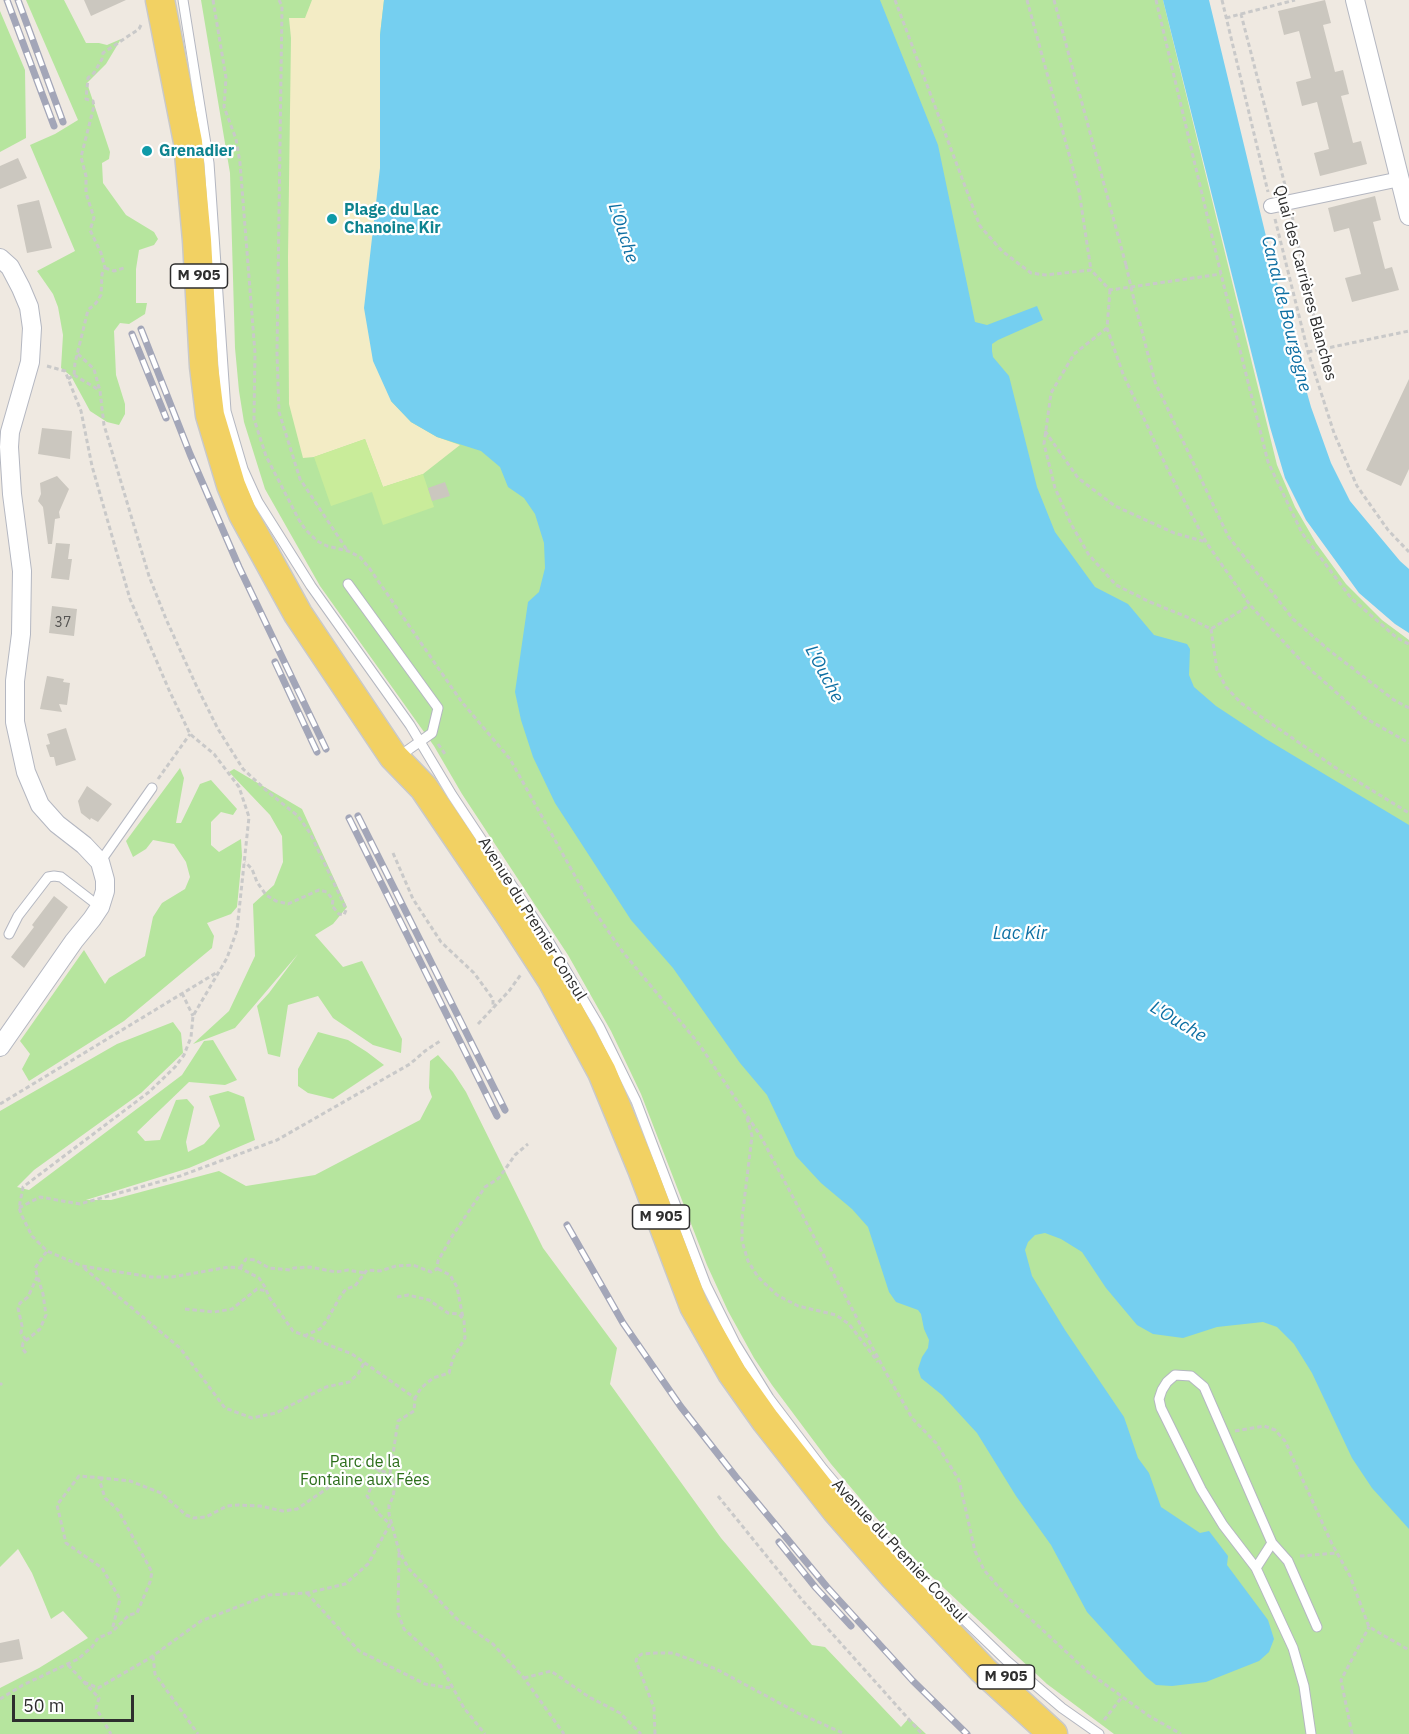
<!DOCTYPE html>
<meta charset="utf-8">
<style>
body{margin:0}
#map{position:relative;width:1409px;height:1734px;overflow:hidden;background:#efe9e1;font-family:"IBM Plex Sans",sans-serif}
canvas{display:block}
.scale{position:absolute;left:12px;top:1695px;width:122px;height:27px;box-sizing:border-box;border:3px solid #2e2e2e;border-top:0;padding-left:8px;font-size:18px;line-height:21px;white-space:nowrap;color:#2e2e2e;-webkit-text-stroke:4px #fff;paint-order:stroke}
</style>
<div id="map">
<canvas width="1409" height="1734"></canvas>
<div class="scale">50 m</div>
</div>
<script>
const ctx = document.querySelector('canvas').getContext('2d');
ctx.lineJoin = 'round';
function fill(path, color) {
  ctx.fillStyle = color;
  ctx.fill(path, 'evenodd');
}
function poly(rows) {
  const path = new Path2D();
  for (const r of rows) {
    path.moveTo(r[0], r[1]);
    for (let i = 2; i < r.length; i += 2) path.lineTo(r[i], r[i + 1]);
  }
  return path;
}
function trace(path, color, width, dash) {
  ctx.strokeStyle = color;
  ctx.lineWidth = width;
  ctx.lineCap = dash ? 'butt' : 'round';
  ctx.setLineDash(dash || []);
  ctx.stroke(path);
}
function write(font, color, halo, rows, align = 'center') {
  ctx.font = font + ' "IBM Plex Sans",sans-serif';
  ctx.lineWidth = 4.5;
  ctx.setLineDash([]);
  ctx.textBaseline = 'middle';
  ctx.strokeStyle = halo;
  ctx.fillStyle = color;
  for (const [text, x, y, turn = 0] of rows) {
    ctx.save();
    ctx.translate(x, y);
    ctx.rotate((+turn || 0) * Math.PI / 180);
    ctx.textAlign = isNaN(turn) ? turn : align;
    if (halo) ctx.strokeText(text, 0, 0);
    ctx.fillText(text, 0, 0);
    ctx.restore();
  }
}
const green = poly([
 [26,0,64,0,86,43,99,43,107,45,121,39,106,64,87,83,110,152,109,159,102,163,103,183,126,215,154,232,158,239,154,245,139,250,136,269,136,303,147,303,145,314,129,324,120,323,114,331,116,375,125,404,125,414,119,425,107,422,90,411,71,376,61,368,63,335,58,307,53,294,37,271,75,251,30,145,55,134,78,120],
 [201,0,1163,0,1277,465,1295,507,1316,543,1346,584,1382,620,1409,640,1409,1734,1114,1734,1047,1684,931,1576,880,1522,831,1464,772,1385,754,1358,728,1311,707,1265,641,1094,611,1031,568,955,462,794,434,746,320,586,265,489,244,422,239,391,235,348,230,173],
 [0,11,25,70,26,138,0,152],
 [180,768,184,778,176,823,181,823,200,784,211,780,237,809,233,815,221,812,211,822,211,845,219,852,241,839,242,856,237,907,231,914,207,923,214,936,212,948,124,1021,29,1081,22,1069,30,1054,20,1041,84,950,105,984,109,978,145,956,153,917,162,903,185,889,190,877,186,862,174,844,153,840,146,849,133,857,126,841],
 [234,769,302,809,347,907,333,924,315,935,343,967,362,961,402,1039,401,1053,373,1045,333,1018,318,996,288,1005,280,1057,268,1054,257,1006,269,993,298,954,235,1028,193,1044,229,1011,255,956,253,904,274,885,283,862,282,836,270,815,229,772],
 [173,1022,181,1033,183,1053,141,1093,34,1170,17,1187,29,1190,182,1075,204,1041,213,1040,237,1080,225,1085,189,1082,137,1132,145,1141,160,1140,176,1100,187,1099,194,1107,186,1142,188,1152,204,1144,220,1126,209,1096,228,1091,244,1097,255,1140,189,1168,86,1200,111,1200,219,1171,246,1186,315,1175,420,1120,432,1097,429,1088,430,1061,438,1055,453,1072,466,1092,543,1248,617,1348,610,1384,721,1538,812,1645,825,1647,901,1727,909,1718,926,1734,0,1734,0,1688,39,1668,88,1638,63,1611,51,1619,32,1573,18,1549,0,1567,0,1111,117,1044],
 [318,1032,348,1040,367,1052,384,1065,333,1099,308,1093,298,1086,298,1069]
]);
const sand = poly([
 [312,0,384,0,380,35,380,168,391,401,411,422,437,437,460,445,423,474,383,487,365,439,314,457,303,458,289,404,288,257,291,38,289,18,305,18]
]);
const pitch = poly([
 [365,439,383,487,423,474,434,507,383,525,372,492,331,506,314,457]
]);
const water = poly([
 [384,0,880,0,938,145,975,322,987,325,1037,306,1043,320,998,340,992,344,992,351,993,357,1009,376,1037,487,1055,532,1095,587,1128,604,1154,635,1187,644,1190,649,1189,675,1194,687,1216,706,1266,739,1409,825,1409,1529,1372,1488,1352,1458,1312,1373,1294,1344,1277,1327,1263,1322,1217,1327,1183,1338,1153,1334,1137,1325,1106,1288,1082,1252,1061,1239,1045,1233,1035,1235,1028,1242,1025,1250,1032,1276,1065,1330,1124,1417,1138,1458,1149,1473,1161,1507,1200,1533,1209,1531,1228,1556,1227,1565,1268,1620,1274,1639,1269,1652,1259,1661,1206,1682,1172,1686,1156,1685,1146,1677,1087,1612,1051,1545,1016,1496,977,1433,942,1395,921,1378,918,1369,922,1357,928,1348,929,1340,924,1329,921,1314,918,1310,896,1302,889,1292,868,1227,852,1209,821,1183,796,1156,767,1095,740,1063,673,968,631,920,555,803,533,757,521,720,515,692,528,602,539,592,545,568,544,543,535,514,524,498,508,487,500,467,481,451,437,437,411,422,391,401,373,361,364,308,380,168,380,35],
 [1163,0,1209,0,1285,315,1311,407,1331,463,1350,501,1400,561,1409,569,1409,633,1395,624,1359,593,1306,520,1285,478,1270,427]
]);
const building = poly([
 [84,0,126,0,91,16],
 [1325,0,1331,23,1323,25,1335,72,1343,70,1349,94,1341,96,1353,143,1361,141,1367,164,1320,176,1314,153,1329,149,1317,102,1302,106,1296,82,1311,78,1299,31,1284,35,1278,11],
 [18,158,27,178,0,189,0,166],
 [1375,196,1381,220,1373,222,1385,269,1392,267,1399,290,1352,302,1345,278,1361,274,1349,228,1334,232,1328,208],
 [39,200,52,248,27,253,17,205],
 [1409,379,1409,469,1401,486,1366,470],
 [42,428,72,431,70,459,38,454],
 [57,476,69,489,59,512,60,518,55,519,52,544,48,544,43,507,38,501,41,494,40,483],
 [445,482,450,496,432,501,428,488],
 [56,543,70,544,68,559,72,559,69,580,51,578],
 [52,606,77,609,74,636,49,633],
 [47,676,64,679,63,682,70,683,67,705,59,704,62,712,40,709],
 [66,728,76,760,56,766,54,757,50,757,46,745,50,744,47,734],
 [87,786,112,804,98,822,91,818,90,820,81,813,78,801],
 [54,896,68,907,24,968,11,957,34,927,32,925],
 [19,1639,23,1659,0,1663,0,1643]
]);
const path = poly([
 [213,0,226,78,224,107,236,139,240,163,255,353,254,419,266,456,299,520,305,529,317,541,327,546,348,551,360,557,370,569,461,701,510,759,595,912,622,951,699,1044,760,1135,885,1371,912,1418,936,1443,959,1480,975,1551,984,1570,1008,1598,1088,1672,1149,1716,1181,1734],
 [279,0,282,6,277,353,279,412,300,479,347,550],
 [895,0,980,226,1002,251,1031,273,1045,275,1091,270,1110,290,1221,274],
 [1027,0,1079,191,1091,270],
 [1054,0,1126,265],
 [1156,0,1221,274,1268,462,1302,533,1351,598,1397,638,1409,644],
 [1222,0,1268,192],
 [1241,14,1295,0],
 [1226,18,1241,14,1286,189],
 [1292,216,1321,349],
 [1275,219,1308,352,1334,433,1357,486,1388,530,1409,552],
 [105,268,114,271,124,268],
 [1110,290,1107,328,1123,374,1167,468,1206,542,1250,605,1303,663,1365,718,1409,743],
 [1134,300,1155,382,1228,536,1293,619,1330,651,1394,700,1409,708],
 [1107,328,1074,354,1051,393,1044,444,1055,488,1071,524,1089,555,1116,585,1150,602,1187,617,1211,629,1250,605],
 [1308,352,1409,331],
 [78,354,94,369,100,391,104,425,149,576,166,619,196,685,218,729,243,769,268,792,298,816,310,833,343,902,346,910,344,915,339,914,332,906,333,900,327,892,319,890,288,904,276,901,266,895,257,882,252,869,245,862],
 [47,366,65,371,81,411,92,466,130,599,169,690,190,734,214,754,239,787,249,817,237,930,227,958,193,1016,191,1037,184,1055,175,1067,149,1092,23,1187,19,1208,22,1216,32,1236,47,1251,82,1266,151,1277,172,1277,229,1267,240,1268,259,1278,265,1287,269,1297,293,1331,352,1354,415,1398,414,1411,398,1421,390,1474,395,1485,393,1497,389,1505,389,1514,399,1551,409,1569,458,1620,493,1644,524,1678,564,1734],
 [74,375,99,390],
 [68,379,74,375,75,363,88,310,96,303,101,295,102,274,105,268,101,253,90,230,94,218,86,193,86,176,81,157,94,106,93,101,86,99,88,78,94,73,102,59,103,53,139,29,142,23],
 [1045,431,1078,478,1115,506,1174,533,1206,542],
 [1211,629,1217,670,1226,687,1241,703,1339,770,1409,813],
 [438,744,445,754,443,755],
 [158,779,190,734],
 [393,853,413,899,441,942,474,973,493,999,493,1008],
 [182,993,193,1016],
 [478,1024,509,991,522,973],
 [0,1104,216,973],
 [747,1118,752,1136,742,1219,742,1241,748,1261,758,1277,777,1295,798,1306,836,1315,849,1324,878,1362],
 [19,1208,40,1197,80,1204,180,1176,277,1140,410,1064,425,1051,440,1041],
 [84,1268,180,1348,225,1408,252,1418,276,1413,326,1387,349,1382,358,1374,364,1363],
 [240,1268,246,1259,255,1260,269,1268,290,1270,294,1268,310,1267,336,1272,348,1270,365,1273],
 [438,1269,450,1275,457,1287,463,1318],
 [397,1297,408,1295,429,1300,448,1313,459,1314,464,1320,465,1338,453,1358,449,1373,433,1378,421,1388,415,1398],
 [185,1309,214,1312,232,1309,257,1289,267,1291],
 [304,1336,320,1329,327,1320,340,1297,346,1289,355,1286,367,1270,380,1271,396,1266,413,1265,431,1272,437,1269,438,1261,451,1238,485,1187,499,1178,515,1155,528,1144],
 [26,1340,21,1333,22,1326,18,1308,20,1303,28,1297,37,1277],
 [26,1353,22,1348,23,1343,40,1329,46,1315,43,1294,35,1268,47,1251],
 [0,1385,2,1383],
 [1235,1431,1264,1426,1275,1430,1285,1441,1332,1544,1350,1576,1369,1627,1409,1650],
 [102,1478,79,1476,57,1505,66,1543,102,1568,120,1599,112,1630],
 [718,1496,803,1601,922,1734],
 [399,1553,398,1613,404,1629,437,1659,464,1708,485,1734],
 [1300,1556,1337,1553],
 [307,1593,359,1651,425,1684,451,1688],
 [153,1656,155,1674,198,1734],
 [68,1665,99,1698,96,1708,111,1734],
 [524,1678,551,1671,589,1697,620,1713,641,1734],
 [84,1682,98,1688,150,1658,201,1621,268,1595,307,1593,345,1584,368,1564,390,1524,380,1515,367,1496,380,1469],
 [0,1699,23,1685,78,1659,92,1647,98,1638,112,1632,129,1615,137,1613,150,1582,152,1572,118,1510,105,1498,100,1482,102,1478,130,1481,161,1493,186,1515,194,1518,206,1517,227,1506,238,1505,260,1506,283,1511,297,1509,341,1479,345,1470,351,1466,365,1464,390,1474],
 [1104,1720,1122,1697],
 [655,1734,654,1708,636,1661,637,1657,642,1654,655,1653,673,1653,716,1669,798,1713,845,1734],
 [1352,1734,1341,1680,1369,1627]
]);
const service = poly([
 [183,0,209,163,226,411,243,469,258,502,311,586,410,725,452,795,545,935,599,1026,636,1101,706,1285,735,1343,769,1398,823,1469,873,1528,922,1579,1007,1661,1062,1708,1099,1734],
 [348,584,438,708,432,733,408,750],
 [100,862,152,788],
 [9,934,18,916,48,877,54,876,61,877,100,907],
 [1272,1543,1256,1568,1293,1648,1304,1686,1311,1734],
 [1256,1568,1223,1525,1201,1489,1161,1408,1159,1399,1162,1390,1167,1382,1175,1375,1191,1376,1204,1387,1272,1543,1288,1561,1317,1627]
]);
const pedestrian = poly([
 [1271,206,1400,179]
]);
const minor = poly([
 [1355,0,1409,216],
 [0,258,10,267,21,288,29,307,32,328,30,362,10,432,9,447,12,494,22,571,21,634,15,681,15,722,26,772,40,805,57,824,84,845,100,862,105,880,105,891,100,907,92,919,74,941,0,1047]
]);
const primary = poly([
 [160,0,188,142,197,240,204,366,210,415,231,485,243,514,298,614,393,756,424,788,510,915,552,980,602,1072,642,1169,694,1306,732,1373,766,1421,836,1510,893,1575,983,1670,1053,1734]
]);
const rail = poly([
 [7,0,54,126],
 [18,0,63,122],
 [141,329,190,454,239,567,326,749],
 [132,334,166,418],
 [275,662,317,752],
 [358,816,505,1110],
 [349,818,497,1116],
 [567,1225,623,1323,681,1407,736,1477,827,1587,913,1681,967,1734],
 [779,1542,816,1588,851,1626]
]);
const pathBridge = poly([
 [1126,265,1134,300]
]);
const markers = [
 [147,151,6,"#0f9aa8"],
 [332,219,6,"#0f9aa8"]
];
const numberNames = [
 ["37",63,623]
];
const shields = [
 [199,276,57],
 [661,1217,57],
 [1006,1677,57]
];
const shieldNames = [
 ["M 905",199,276],
 ["M 905",661,1217],
 ["M 905",1006,1677]
];
const cultureNames = [
 ["Grenadier",159,151],
 ["Plage du Lac",344,210],
 ["Chanoine Kir",344,228]
];
const streetNames = [
 ["Quai des Carrières Blanches",1305,283,75],
 ["Avenue du Premier Consul",532,919,58],
 ["Avenue du Premier Consul",899,1551,47]
];
const parkNames = [
 ["Parc de la",365,1462],
 ["Fontaine aux Fées",365,1480]
];
const waterNames = [
 ["L'Ouche",623,233,72],
 ["Canal de Bourgogne",1286,314,76],
 ["L'Ouche",824,674,62],
 ["Lac Kir",1020,934],
 ["L'Ouche",1178,1022,31]
];
fill(green, '#b6e59e');
fill(sand, '#f3ecc5');
fill(pitch, '#c9ec9a');
fill(water, '#75cff0');
fill(building, '#cbc7bf');
trace(service, '#b4b7c1', 11);
trace(pedestrian, '#b4b7c1', 16);
trace(minor, '#b4b7c1', 20);
trace(primary, '#c9c9c9', 31);
trace(path, '#c9c9c9', 3, [4.5, 3]);
trace(service, '#fff', 9);
trace(pedestrian, '#fff', 14);
trace(minor, '#fff', 18);
trace(primary, '#f2d163', 28);
trace(rail, '#a3a6b8', 7);
trace(rail, '#fff', 4.5, [14]);
trace(pathBridge, '#c9c9c9', 3, [4.5, 3]);
for (const [x, y, r, color] of markers) {
  const dot = new Path2D();
  dot.arc(x, y, r, 0, 2 * Math.PI);
  ctx.fillStyle = color;
  ctx.fill(dot);
  trace(dot, '#fff', 2);
}
write('14px', '#555452', null, numberNames);
for (const [x, y, w] of shields) {
  const box = new Path2D();
  box.roundRect(x - w / 2, y - 12, w, 24, 4.5);
  ctx.fillStyle = '#fff';
  ctx.fill(box);
  trace(box, '#2e2e2e', 1.5);
}
write('bold 15px', '#2e2e2e', null, shieldNames);
write('bold 16px', '#0d838f', '#fff', cultureNames, 'left');
write('16px', '#2e2e2e', '#fff', streetNames);
write('16px', '#2c6e1b', '#fff', parkNames);
write('italic 18px', '#0d6fa3', '#fff', waterNames);
</script>
